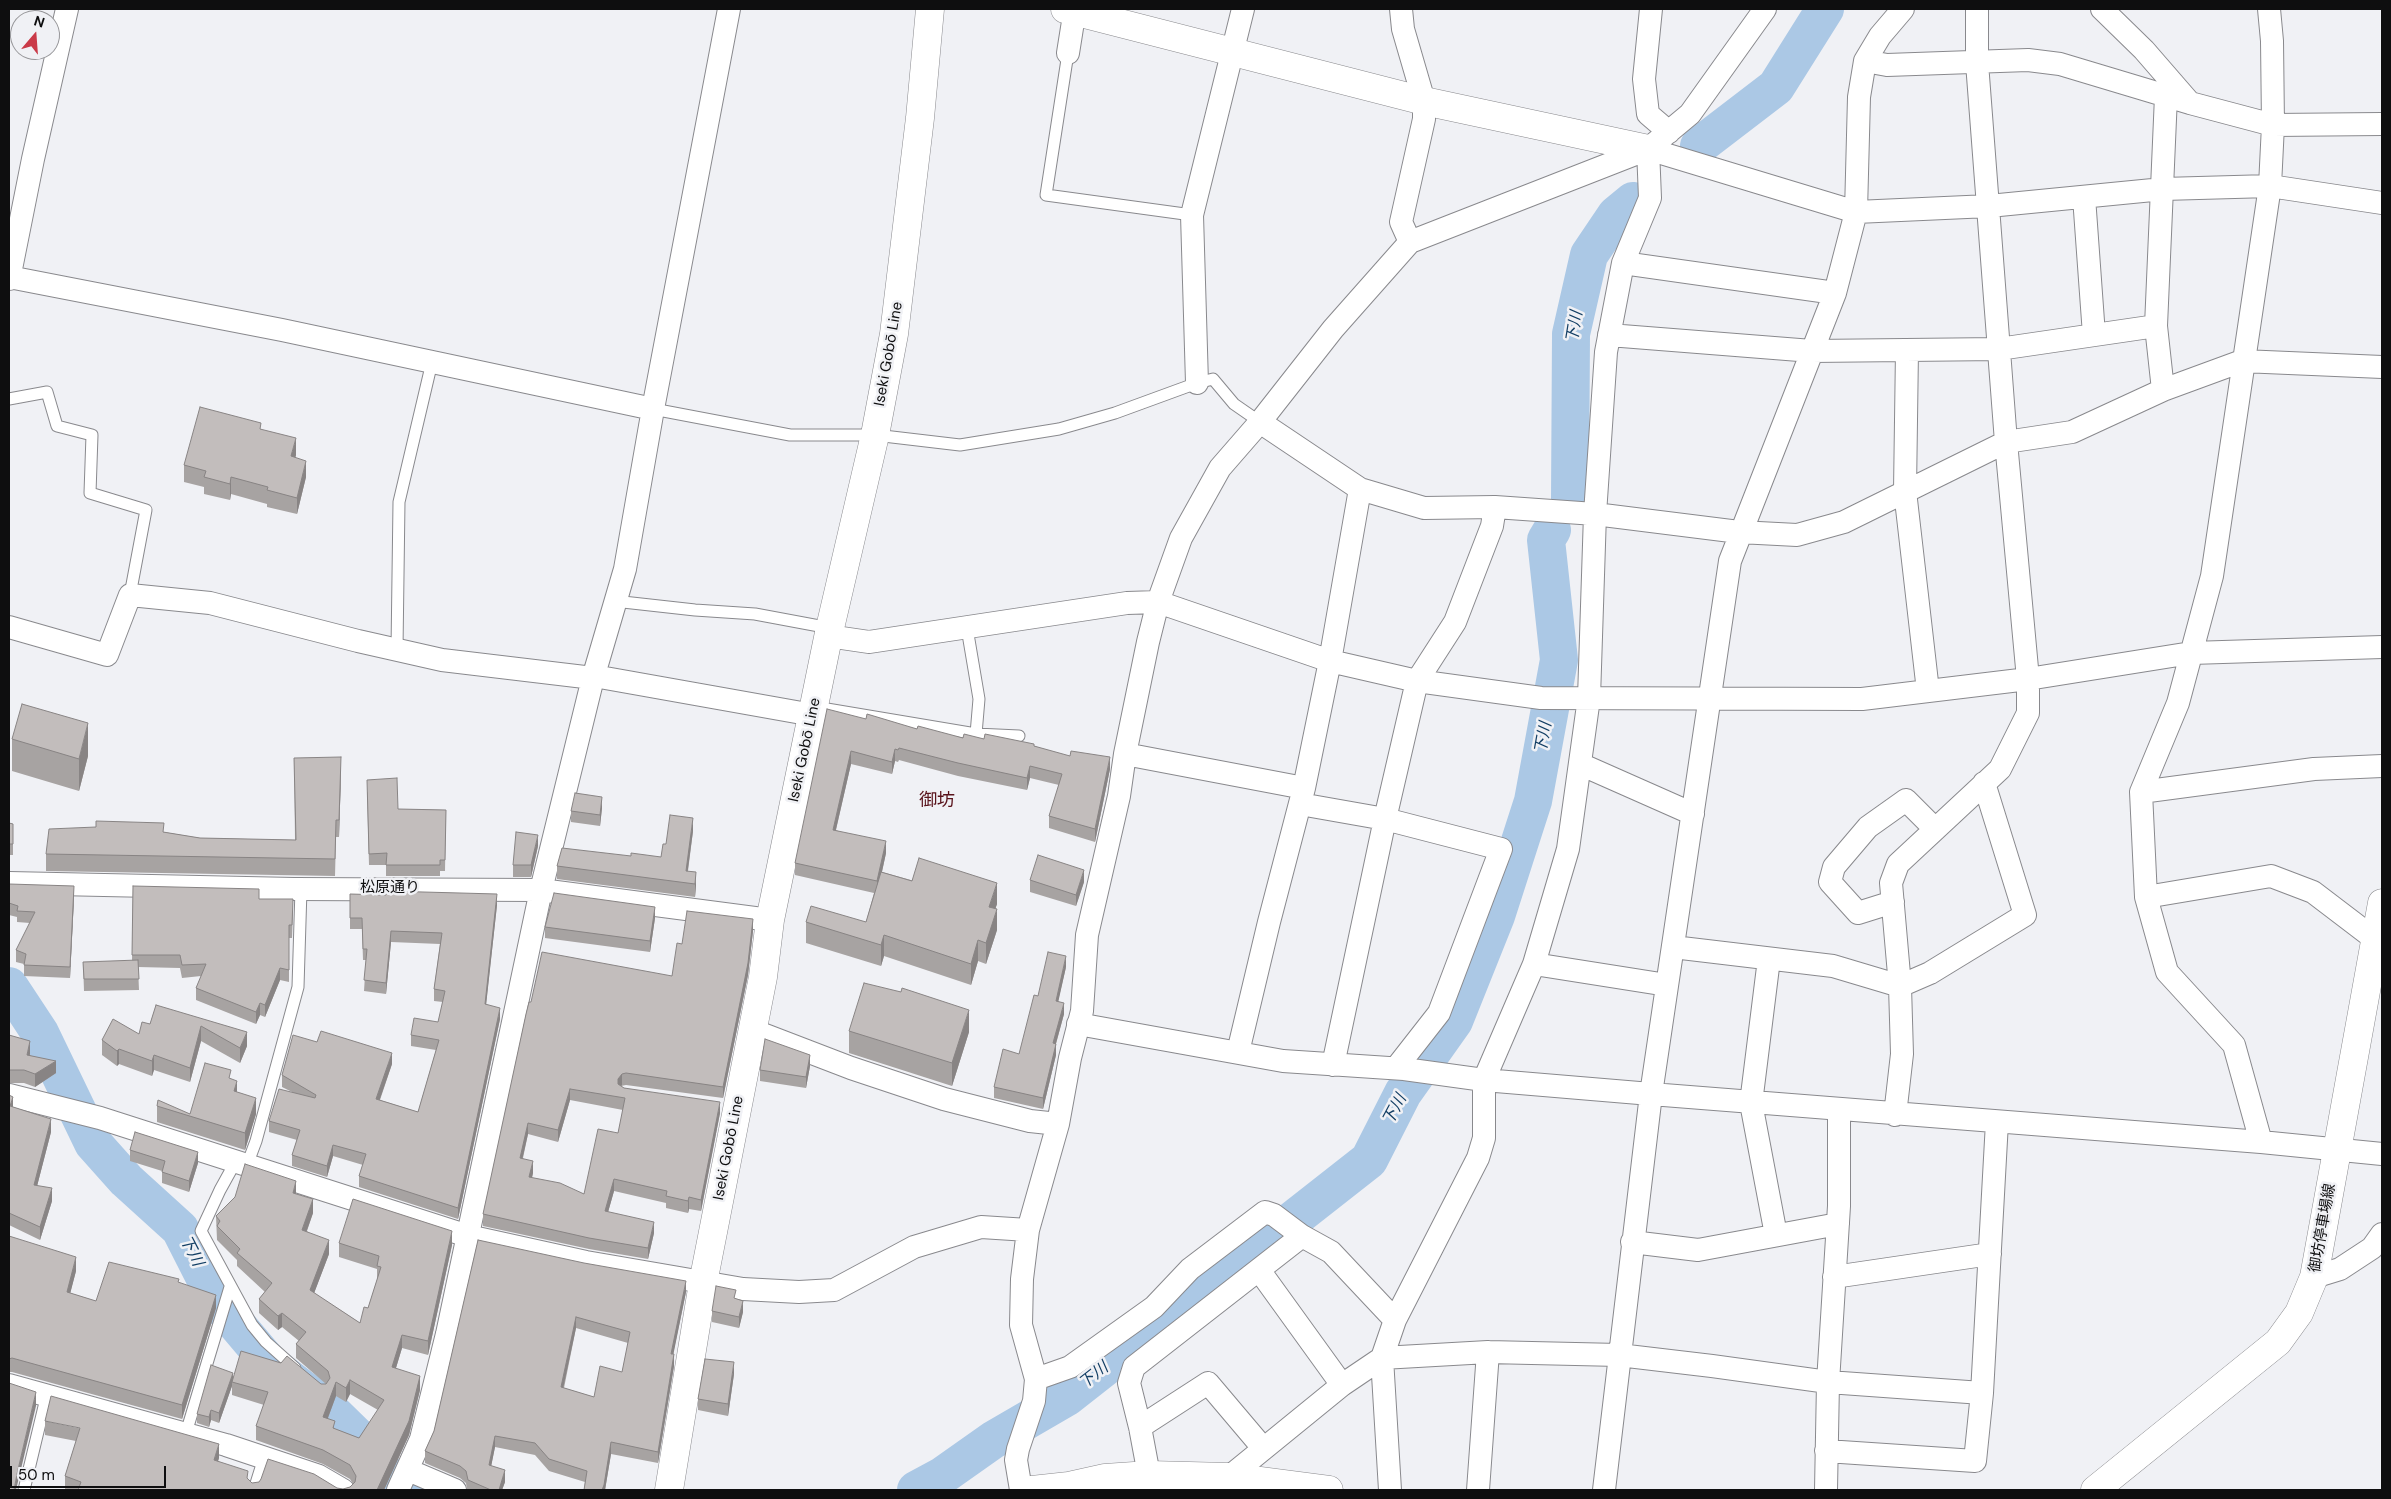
<!DOCTYPE html>
<meta charset="utf-8">
<style>
body{margin:0}
#map{position:relative;width:2391px;height:1499px;overflow:hidden;background:#f0f1f5;font-family:"DM Sans",sans-serif}
canvas{display:block}
.frame{position:absolute;inset:0;border:10px solid #0e0e0f;pointer-events:none}
.north{position:absolute;left:10px;top:10px;width:50px;height:50px;box-sizing:border-box;background:#f0f1f5;border:1px solid #969699;border-radius:50%;rotate:18deg;font-size:14px;font-weight:700;line-height:20px;text-align:center;color:#0e0e0f}
.north::after{content:'';display:block;margin:auto;width:18px;height:22px;background:#ca3a48;clip-path:polygon(50% 0,100% 100%,50% 72%,0 100%)}
.scale{position:absolute;left:10px;top:1466px;width:156px;height:22px;box-sizing:border-box;border:2px solid #0e0e0f;border-top:0;padding-left:6px;font-size:15px;line-height:18px;white-space:nowrap;color:#0e0e0f;-webkit-text-stroke:4px #f0f1f5;paint-order:stroke}
</style>
<div id="map">
<canvas width="2391" height="1499"></canvas>
<div class="frame"></div>
<div class="north">N</div>
<div class="scale">50 m</div>
</div>
<script>
const ctx = document.querySelector('canvas').getContext('2d');
ctx.lineJoin = 'round';
function poly(rows) {
  const path = new Path2D();
  for (const r of rows) {
    path.moveTo(r[0], r[1]);
    for (let i = 2; i < r.length; i += 2) path.lineTo(r[i], r[i + 1]);
  }
  return path;
}
function trace(path, color, width, dash) {
  ctx.strokeStyle = color;
  ctx.lineWidth = width;
  ctx.lineCap = dash ? 'butt' : 'round';
  ctx.setLineDash(dash || []);
  ctx.stroke(path);
}
function fill(path, color) {
  ctx.fillStyle = color;
  ctx.fill(path, 'evenodd');
}
function write(font, color, halo, rows, align = 'center') {
  ctx.font = font + ' "DM Sans","Noto Sans JP",sans-serif';
  ctx.lineWidth = 5;
  ctx.setLineDash([]);
  ctx.textBaseline = 'middle';
  ctx.strokeStyle = halo;
  ctx.fillStyle = color;
  for (const [text, x, y, turn = 0] of rows) {
    ctx.save();
    ctx.translate(x, y);
    ctx.rotate((+turn || 0) * Math.PI / 180);
    ctx.textAlign = isNaN(turn) ? turn : align;
    if (halo) ctx.strokeText(text, 0, 0);
    ctx.fillText(text, 0, 0);
    ctx.restore();
  }
}
const river = poly([
 [1699,146,1776,87,1825,9],
 [1570,499,1571,334,1589,255,1616,215,1633,201],
 [9,986,40,1033,93,1143,126,1180,180,1229,216,1300,271,1365,329,1409,372,1451,388,1479,405,1490],
 [916,1490,942,1476,993,1440,1067,1397,1369,1160,1403,1093,1454,1021,1496,916,1533,801,1559,660,1546,540,1552,530]
]);
const service = poly([
 [1068,53,1046,195,1192,215],
 [9,399,47,392,57,426,92,435,90,493,146,510,130,595],
 [653,409,790,435,875,435,960,445,1059,429,1115,413,1197,383,1213,379,1234,404,1260,422],
 [614,601,695,610,755,614,830,628],
 [967,628,979,699,976,734],
 [397,649,399,502,432,362],
 [815,707,976,734,1019,736],
 [236,1161,220,1190,201,1231,252,1325,266,1342,295,1368],
 [247,1165,256,1141,298,987,301,889],
 [186,1433,230,1287],
 [24,1490,47,1394],
 [254,1490,264,1458]
]);
const minor = poly([
 [1401,9,1403,29,1424,101,1424,119,1401,222,1410,242],
 [1651,9,1644,79,1648,114,1669,132],
 [2102,9,2144,50,2190,103,2273,125,2382,124],
 [2269,9,2272,41,2273,125,2270,186,2212,576,2178,703,2141,792,2314,769,2382,766],
 [1068,53,1075,9],
 [1865,61,1887,65,2028,60,2060,64,2190,103],
 [1648,149,1856,212,1989,206,2163,189,2270,186,2382,203],
 [2084,197,2094,335],
 [1623,263,1835,293],
 [9,277,282,330,653,409],
 [9,279,33,159,67,9],
 [2156,326,2166,96],
 [1609,335,1812,351,1999,349,2156,326,2163,390],
 [1907,350,1905,491,1928,691],
 [1197,383,1192,215,1243,9],
 [1260,422,1360,489,1424,508,1495,507,1595,514,1739,532,1797,535,1844,522,2006,442,2072,432,2163,390,2242,361,2382,367],
 [9,627,107,655,130,595,210,603,358,641,442,660,593,678],
 [828,636,869,642,1127,603,1158,602,1330,661,1417,681,1541,698,1862,699,2028,679,2191,653,2382,647],
 [594,676,813,715],
 [1125,754,1304,788],
 [1580,764,1693,814],
 [2141,792,2146,897,2167,972,2234,1045,2261,1142],
 [1300,804,1385,819,1501,849,1439,1013,1396,1068],
 [9,883,294,889,541,890,770,920],
 [2146,897,2271,876,2313,892,2376,940],
 [1893,902,1858,913,1830,882,1834,867,1868,827,1906,800,1935,829],
 [1673,947,1833,966,1900,986,1930,973,2025,915,1984,783],
 [1769,959,1751,1103,1776,1235],
 [1534,964,1667,985],
 [1078,1024,1283,1061,1404,1069,1484,1080,1651,1094,2261,1142,2382,1154],
 [752,1030,851,1068,944,1099,1030,1121,1058,1124],
 [1238,1052,1269,922,1304,788,1330,661,1360,489],
 [1333,1065,1385,819,1417,681,1455,622,1492,526,1495,507],
 [9,1095,100,1118,468,1236,586,1262,743,1289,799,1292,834,1290,914,1247,981,1227,1028,1230],
 [1895,1115,1902,1054,1900,986,1891,883,1898,864,2000,769,2028,713,2028,679,2006,442,1977,63,1977,9],
 [1632,1242,1698,1250,1838,1224],
 [1259,1270,1342,1385],
 [1834,1277,1990,1254],
 [2314,1277,2340,1269,2372,1248,2382,1234],
 [1036,1379,1070,1367,1154,1307,1190,1269,1265,1212,1274,1215,1302,1236,1331,1252,1395,1320],
 [9,1385,226,1445,319,1476,343,1490],
 [1140,1427,1208,1383,1263,1448],
 [1826,1451,1975,1461,1982,1393,1997,1122],
 [408,1470,455,1490],
 [1229,1477,1342,1385,1382,1358,1395,1320,1478,1158,1484,1138,1484,1080,1534,964,1568,849,1589,698,1595,514,1606,352,1623,263,1650,198,1648,149],
 [398,1490,421,1439,447,1334,541,890,593,678,625,569,653,409,729,9],
 [1021,1490,1016,1460,1018,1449,1034,1401,1036,1379,1021,1325,1022,1279,1028,1230,1058,1124,1070,1058,1082,1011,1087,935,1119,796,1125,754,1148,642,1158,602,1181,538,1220,468,1260,422,1333,329,1410,242,1648,149,1690,114,1765,9],
 [1149,1490,1149,1475,1140,1427,1129,1383,1134,1367,1302,1236],
 [1390,1490,1382,1358,1488,1352,1619,1355,1712,1366,1828,1382,1982,1393],
 [1478,1490,1488,1352],
 [1604,1490,1651,1094,1730,561,1835,293,1856,212,1859,97,1865,61,1880,36,1903,9],
 [1826,1490,1828,1382,1839,1206,1839,1110]
]);
const tertiary = poly([
 [1065,9,1424,101,1648,149],
 [1032,1490,1069,1486,1105,1478,1149,1475,1229,1477,1329,1490]
]);
const secondary = poly([
 [669,1490,703,1283,763,977,770,920,830,628,875,435,894,334,920,118,930,9],
 [2095,1490,2278,1342,2299,1313,2314,1277,2382,903]
]);
const wall = poly([
 [261,429,296,455,295,458,306,477,297,514,267,507,267,504,231,494,230,500,204,494,204,487,184,482,184,465],
 [866,719,963,738,984,739,1034,746,1110,769,1095,842,1049,828,1049,816,1059,785,1030,778,1027,790,958,776,899,760,898,762,895,761,892,774,851,764,836,830,886,853,882,872,997,904,995,909,997,930,986,964,978,961,971,985,884,956,881,966,806,943,806,922,866,922,874,893,795,875,795,863],
 [12,739,88,756,79,791,12,771],
 [294,758,341,774,339,837,336,837,335,876,46,871,46,854,96,827,164,832,200,838,295,840],
 [367,792,398,809,446,810,445,871,440,871,440,876,386,876,386,865,369,865],
 [602,808,600,826,571,822,571,811],
 [9,823,13,824,13,855,9,855],
 [693,831,688,871,696,885,695,897,557,879,557,866,631,856,661,857,666,844],
 [538,846,531,877,513,877,513,865],
 [1030,880,1084,882,1076,906,1030,892],
 [9,884,74,898,70,978,24,976,24,964,16,962,16,950,30,923,17,922,17,917,9,915],
 [133,886,259,899,293,912,292,938,289,938,289,982,280,980,265,1017,260,1015,256,1024,196,1000,196,988,201,976,182,978,180,968,138,967,139,990,84,991,83,962,132,961],
 [350,894,497,905,486,1004,500,1019,458,1219,359,1187,359,1176,363,1165,333,1156,327,1177,292,1166,292,1155,297,1140,269,1132,269,1121,292,1092,282,1087,282,1075,392,1064,380,1100,418,1112,436,1050,411,1046,411,1035,438,1022,443,1002,434,1001,434,989,440,944,391,942,386,994,364,991,366,960,363,960,362,929,350,929],
 [655,918,650,952,545,938,545,927],
 [753,931,748,975,723,1098,626,1085,621,1086,624,1088,720,1113,701,1211,689,1209,688,1213,666,1208,666,1203,614,1191,608,1212,654,1233,648,1259,589,1249,483,1226,483,1214,531,1002,672,976,682,944],
 [570,1100,623,1110,618,1133,584,1194,532,1178,533,1173,523,1158,528,1134,558,1142],
 [1066,967,1058,1001,1064,1014,1056,1044,1056,1055,1043,1109,994,1098,994,1087,1019,1054,1038,996],
 [156,1005,247,1046,240,1063,201,1041,190,1082,154,1070,152,1076,119,1064,117,1066,102,1055,102,1040,139,1034,150,1024],
 [849,1031,969,1032,952,1086,849,1053],
 [9,1035,30,1055,56,1073,35,1087,24,1083,9,1083],
 [810,1066,806,1088,760,1081,760,1070],
 [231,1079,237,1092,256,1114,245,1150,157,1122,157,1106,190,1114],
 [9,1095,13,1107,51,1132,37,1186,52,1201,40,1240,9,1225],
 [130,1150,198,1163,189,1192,162,1183,162,1171,130,1161],
 [296,1194,313,1213,307,1231,329,1254,314,1293,360,1323,368,1308,377,1280,377,1269,339,1257,339,1243,452,1245,428,1355,402,1348,396,1368,420,1390,409,1435,384,1490,65,1490,65,1476,76,1441,45,1435,45,1421,219,1458,218,1461,248,1479,252,1483,337,1488,343,1489,350,1487,353,1484,350,1479,323,1464,256,1440,256,1426,264,1405,232,1395,232,1386,219,1423,211,1420,209,1427,197,1423,197,1414,233,1377,321,1384,326,1384,296,1358,296,1344,299,1341,282,1327,278,1330,259,1313,259,1299,265,1292,237,1266,237,1260,217,1240,216,1216],
 [350,1394,378,1410,359,1438,335,1429,328,1418,336,1396,346,1402],
 [9,1236,76,1271,70,1293,96,1301,179,1283,216,1308,182,1419,12,1372,9,1372],
 [478,1240,686,1292,673,1354,674,1366,658,1463,611,1454,605,1490,584,1490,585,1482,549,1471,535,1455,495,1447,491,1466,505,1482,502,1490,467,1490,466,1483,460,1478,425,1463,425,1451,434,1431],
 [576,1328,628,1343,622,1372,594,1397,564,1388],
 [712,1311,743,1312,739,1328,712,1322],
 [734,1374,728,1416,698,1410,698,1399]
]);
const shadedWall = poly([
 [296,438,296,455,291,473,291,456],
 [306,461,306,477,297,514,297,498],
 [231,477,231,494,230,500,230,484],
 [88,723,88,756,79,791,79,759],
 [895,749,895,761,892,774,892,762],
 [851,751,851,764,833,842,833,830],
 [341,757,341,774,339,837,339,820],
 [1110,757,1110,769,1095,842,1095,829],
 [1030,766,1030,778,1027,790,1027,778],
 [602,797,602,808,600,826,600,815],
 [693,818,693,831,686,883,686,871],
 [538,835,538,846,531,877,531,865],
 [886,841,886,853,877,894,877,881],
 [1084,870,1084,882,1076,906,1076,895],
 [696,872,696,885,695,897,695,884],
 [997,883,997,904,989,928,989,907],
 [74,886,74,898,70,978,70,967],
 [497,894,497,905,485,1015,485,1004],
 [655,907,655,918,650,952,650,941],
 [997,909,997,930,986,964,986,943],
 [753,919,753,931,748,975,723,1098,723,1087],
 [391,931,391,942,386,994,386,983],
 [884,935,884,956,881,966,881,945],
 [978,940,978,961,971,985,971,964],
 [1066,956,1066,967,1056,1012,1056,1001],
 [280,968,280,980,265,1017,265,1005],
 [260,1003,260,1015,256,1024,256,1012],
 [1064,1003,1064,1014,1053,1054,1053,1043],
 [500,1008,500,1019,458,1219,458,1208],
 [969,1010,969,1032,952,1086,952,1063],
 [201,1026,201,1041,190,1082,190,1068],
 [247,1032,247,1046,240,1063,240,1048],
 [30,1041,30,1054,27,1067,27,1055],
 [1056,1044,1056,1055,1043,1109,1043,1098],
 [119,1049,119,1064,117,1066,117,1051],
 [392,1053,392,1064,376,1110,376,1099],
 [154,1055,154,1070,152,1076,152,1061],
 [810,1055,810,1066,806,1088,806,1077],
 [56,1061,56,1073,35,1087,35,1074],
 [622,1074,622,1085,618,1090,618,1079],
 [237,1081,237,1098,234,1091],
 [570,1089,570,1100,558,1142,558,1130],
 [13,1097,13,1109,10,1106],
 [256,1098,256,1114,245,1150,245,1133],
 [720,1102,720,1113,701,1211,701,1200],
 [51,1119,51,1132,34,1198,34,1185],
 [528,1123,528,1134,520,1169,520,1158],
 [333,1145,333,1156,327,1177,327,1166],
 [198,1152,198,1163,189,1192,189,1181],
 [533,1161,533,1173,529,1189,529,1177],
 [614,1179,614,1191,605,1223,605,1211],
 [296,1181,296,1195,293,1193],
 [52,1188,52,1201,40,1240,40,1227],
 [689,1197,689,1209,688,1213,688,1201],
 [313,1199,313,1213,302,1244,302,1230],
 [654,1222,654,1233,648,1259,648,1248],
 [452,1231,452,1245,428,1355,428,1341],
 [329,1240,329,1254,310,1304,310,1290],
 [76,1257,76,1271,67,1306,67,1292],
 [686,1281,686,1292,671,1366,671,1354],
 [216,1295,216,1308,182,1419,182,1405],
 [743,1301,743,1312,739,1328,739,1317],
 [282,1313,282,1327,278,1330,278,1316],
 [576,1317,576,1328,561,1398,561,1387],
 [402,1335,402,1348,392,1381,392,1367],
 [674,1354,674,1366,658,1463,658,1452],
 [734,1362,734,1374,728,1416,728,1404],
 [233,1373,233,1382,232,1382,232,1386,219,1423,219,1413],
 [420,1376,420,1390,409,1435,384,1490,377,1490],
 [350,1380,350,1394,346,1402,346,1388],
 [336,1382,336,1396,323,1431,323,1417],
 [36,1392,36,1406,16,1490,14,1490,17,1474],
 [211,1410,211,1420,209,1427,209,1417],
 [495,1436,495,1447,489,1477,489,1465],
 [611,1442,611,1454,605,1490,602,1490],
 [219,1444,219,1458,214,1473,214,1460],
 [505,1470,505,1482,502,1490,499,1490]
]);
const building = poly([
 [200,407,261,423,260,429,296,438,291,456,306,461,297,498,267,490,268,487,231,477,230,484,204,477,206,471,184,465,200,407],
 [22,704,88,723,79,759,12,739,22,704],
 [827,709,866,719,867,714,917,729,918,726,963,738,964,734,984,739,985,734,1034,744,1034,746,1070,756,1071,751,1110,757,1095,829,1049,816,1062,774,1030,766,1027,778,958,763,899,748,898,750,895,749,892,762,851,751,833,830,886,841,877,881,795,863,827,709],
 [341,757,339,820,336,820,335,859,46,854,49,829,96,827,96,821,164,823,163,832,200,838,296,840,294,758,341,757],
 [397,778,398,809,446,810,445,860,440,860,440,865,386,865,387,853,369,854,367,780,397,778],
 [575,793,602,797,600,815,571,811,575,793],
 [670,815,693,818,686,871,696,872,695,884,557,866,562,848,631,856,631,853,661,857,663,844,666,844,670,815],
 [9,823,13,824,13,844,9,844,9,823],
 [516,832,538,835,531,865,513,865,516,832],
 [1038,855,1084,870,1076,895,1030,880,1038,855],
 [919,858,997,883,989,907,997,909,986,943,978,940,971,964,884,935,881,945,806,922,811,906,866,922,881,872,912,881,919,858],
 [9,884,74,886,70,967,24,965,26,954,16,950,35,912,17,911,18,906,9,903,9,884],
 [133,886,259,889,259,899,293,899,292,925,289,925,289,970,280,968,265,1005,260,1003,256,1012,196,988,206,964,182,965,180,955,132,955,133,886],
 [386,891,497,894,485,1004,500,1008,458,1208,359,1176,366,1154,333,1145,327,1166,292,1155,300,1130,269,1121,279,1089,315,1098,316,1095,282,1075,293,1035,317,1042,321,1031,392,1053,376,1099,418,1112,439,1040,411,1035,414,1018,438,1022,445,991,434,989,442,933,391,931,386,983,364,980,367,949,363,949,362,918,350,918,350,894,386,895,386,891],
 [554,893,655,907,650,941,545,927,554,893],
 [687,911,753,919,748,963,723,1087,626,1073,622,1074,618,1079,618,1084,624,1088,720,1102,701,1200,689,1197,688,1201,666,1196,667,1191,614,1179,605,1211,654,1222,648,1248,589,1238,483,1214,526,1014,529,1002,531,1002,542,952,672,976,677,943,682,944,687,911],
 [570,1089,625,1098,618,1133,598,1129,584,1194,560,1183,529,1177,533,1161,520,1158,528,1123,558,1130,570,1089],
 [1048,952,1066,956,1056,1001,1064,1003,1053,1043,1056,1044,1043,1098,994,1087,1003,1049,1019,1054,1034,995,1038,996,1048,952],
 [138,960,139,979,84,979,83,962,138,960],
 [864,983,901,992,902,988,969,1010,952,1063,849,1031,864,983],
 [156,1005,247,1032,240,1048,201,1026,190,1068,154,1055,152,1061,119,1049,117,1051,102,1040,113,1019,139,1034,142,1022,150,1024,156,1005],
 [9,1035,30,1041,27,1055,56,1061,35,1074,24,1070,9,1070,9,1035],
 [765,1039,810,1055,806,1077,760,1070,765,1039],
 [205,1063,231,1070,229,1078,237,1081,234,1091,256,1098,245,1133,157,1106,158,1100,190,1114,205,1063],
 [9,1095,13,1097,10,1106,51,1119,34,1185,52,1188,40,1227,9,1213,9,1095],
 [135,1132,198,1152,189,1181,162,1172,165,1161,130,1150,135,1132],
 [245,1164,296,1181,293,1193,313,1199,302,1230,329,1240,310,1290,360,1323,364,1307,368,1308,381,1267,377,1266,379,1256,339,1243,353,1199,452,1231,428,1341,402,1335,392,1367,420,1376,409,1421,377,1490,78,1490,81,1482,65,1476,80,1428,45,1421,51,1396,219,1444,214,1460,248,1471,247,1478,252,1483,259,1482,261,1479,268,1459,314,1474,337,1488,343,1489,350,1487,355,1482,356,1476,350,1465,323,1450,256,1426,268,1392,232,1382,241,1351,281,1363,287,1356,321,1384,326,1384,330,1378,328,1371,296,1344,306,1332,282,1313,278,1316,259,1299,272,1283,237,1253,240,1249,217,1226,220,1221,216,1216,235,1197,245,1164],
 [350,1380,384,1400,359,1438,333,1428,335,1421,323,1417,336,1382,346,1388,350,1380],
 [9,1236,76,1257,67,1292,96,1301,109,1262,179,1279,178,1282,216,1295,182,1405,12,1358,9,1359,9,1236],
 [478,1240,584,1263,686,1281,671,1354,674,1354,658,1452,611,1442,604,1485,602,1490,584,1490,587,1471,549,1459,535,1443,495,1436,489,1465,505,1470,499,1490,491,1490,468,1480,466,1471,460,1466,425,1451,434,1431,478,1240],
 [576,1317,630,1332,622,1372,600,1366,594,1397,561,1387,576,1317],
 [716,1286,736,1290,734,1298,743,1301,739,1317,712,1311,716,1286],
 [705,1359,734,1362,728,1404,698,1399,705,1359],
 [211,1365,233,1373,219,1413,211,1410,209,1417,197,1414,211,1365],
 [9,1383,36,1392,17,1474,14,1490,9,1490,9,1383]
]);
const streetNames = [
 ["Iseki Gobō Line",889,354,-80],
 ["Iseki Gobō Line",805,750,-78],
 ["松原通り",390,888],
 ["Iseki Gobō Line",729,1148,-79],
 ["御坊停車場線",2323,1228,-80]
];
const waterNames = [
 ["下川",1575,327,-81],
 ["下川",1544,738,-80],
 ["下川",1395,1110,-62],
 ["下川",191,1251,63],
 ["下川",1094,1376,-38]
];
const quarterNames = [
 ["御坊",937,801]
];
trace(river, '#abc8e5', 38);
trace(service, '#89898d', 13);
trace(minor, '#89898d', 24);
trace(tertiary, '#89898d', 29);
trace(secondary, '#89898d', 29);
trace(service, '#fff', 11);
trace(minor, '#fff', 22);
trace(tertiary, '#fff', 28);
trace(secondary, '#fff', 28);
fill(wall, '#a7a3a2');
fill(shadedWall, '#888484');
fill(building, '#c2bdbc');
trace(building, '#888484', 1);
write('15px', '#0e0e0f', '#f0f1f5', streetNames);
write('italic 16px', '#123e64', '#f0f1f5', waterNames);
write('18px', '#59131b', '#f0f1f5', quarterNames);
</script>
